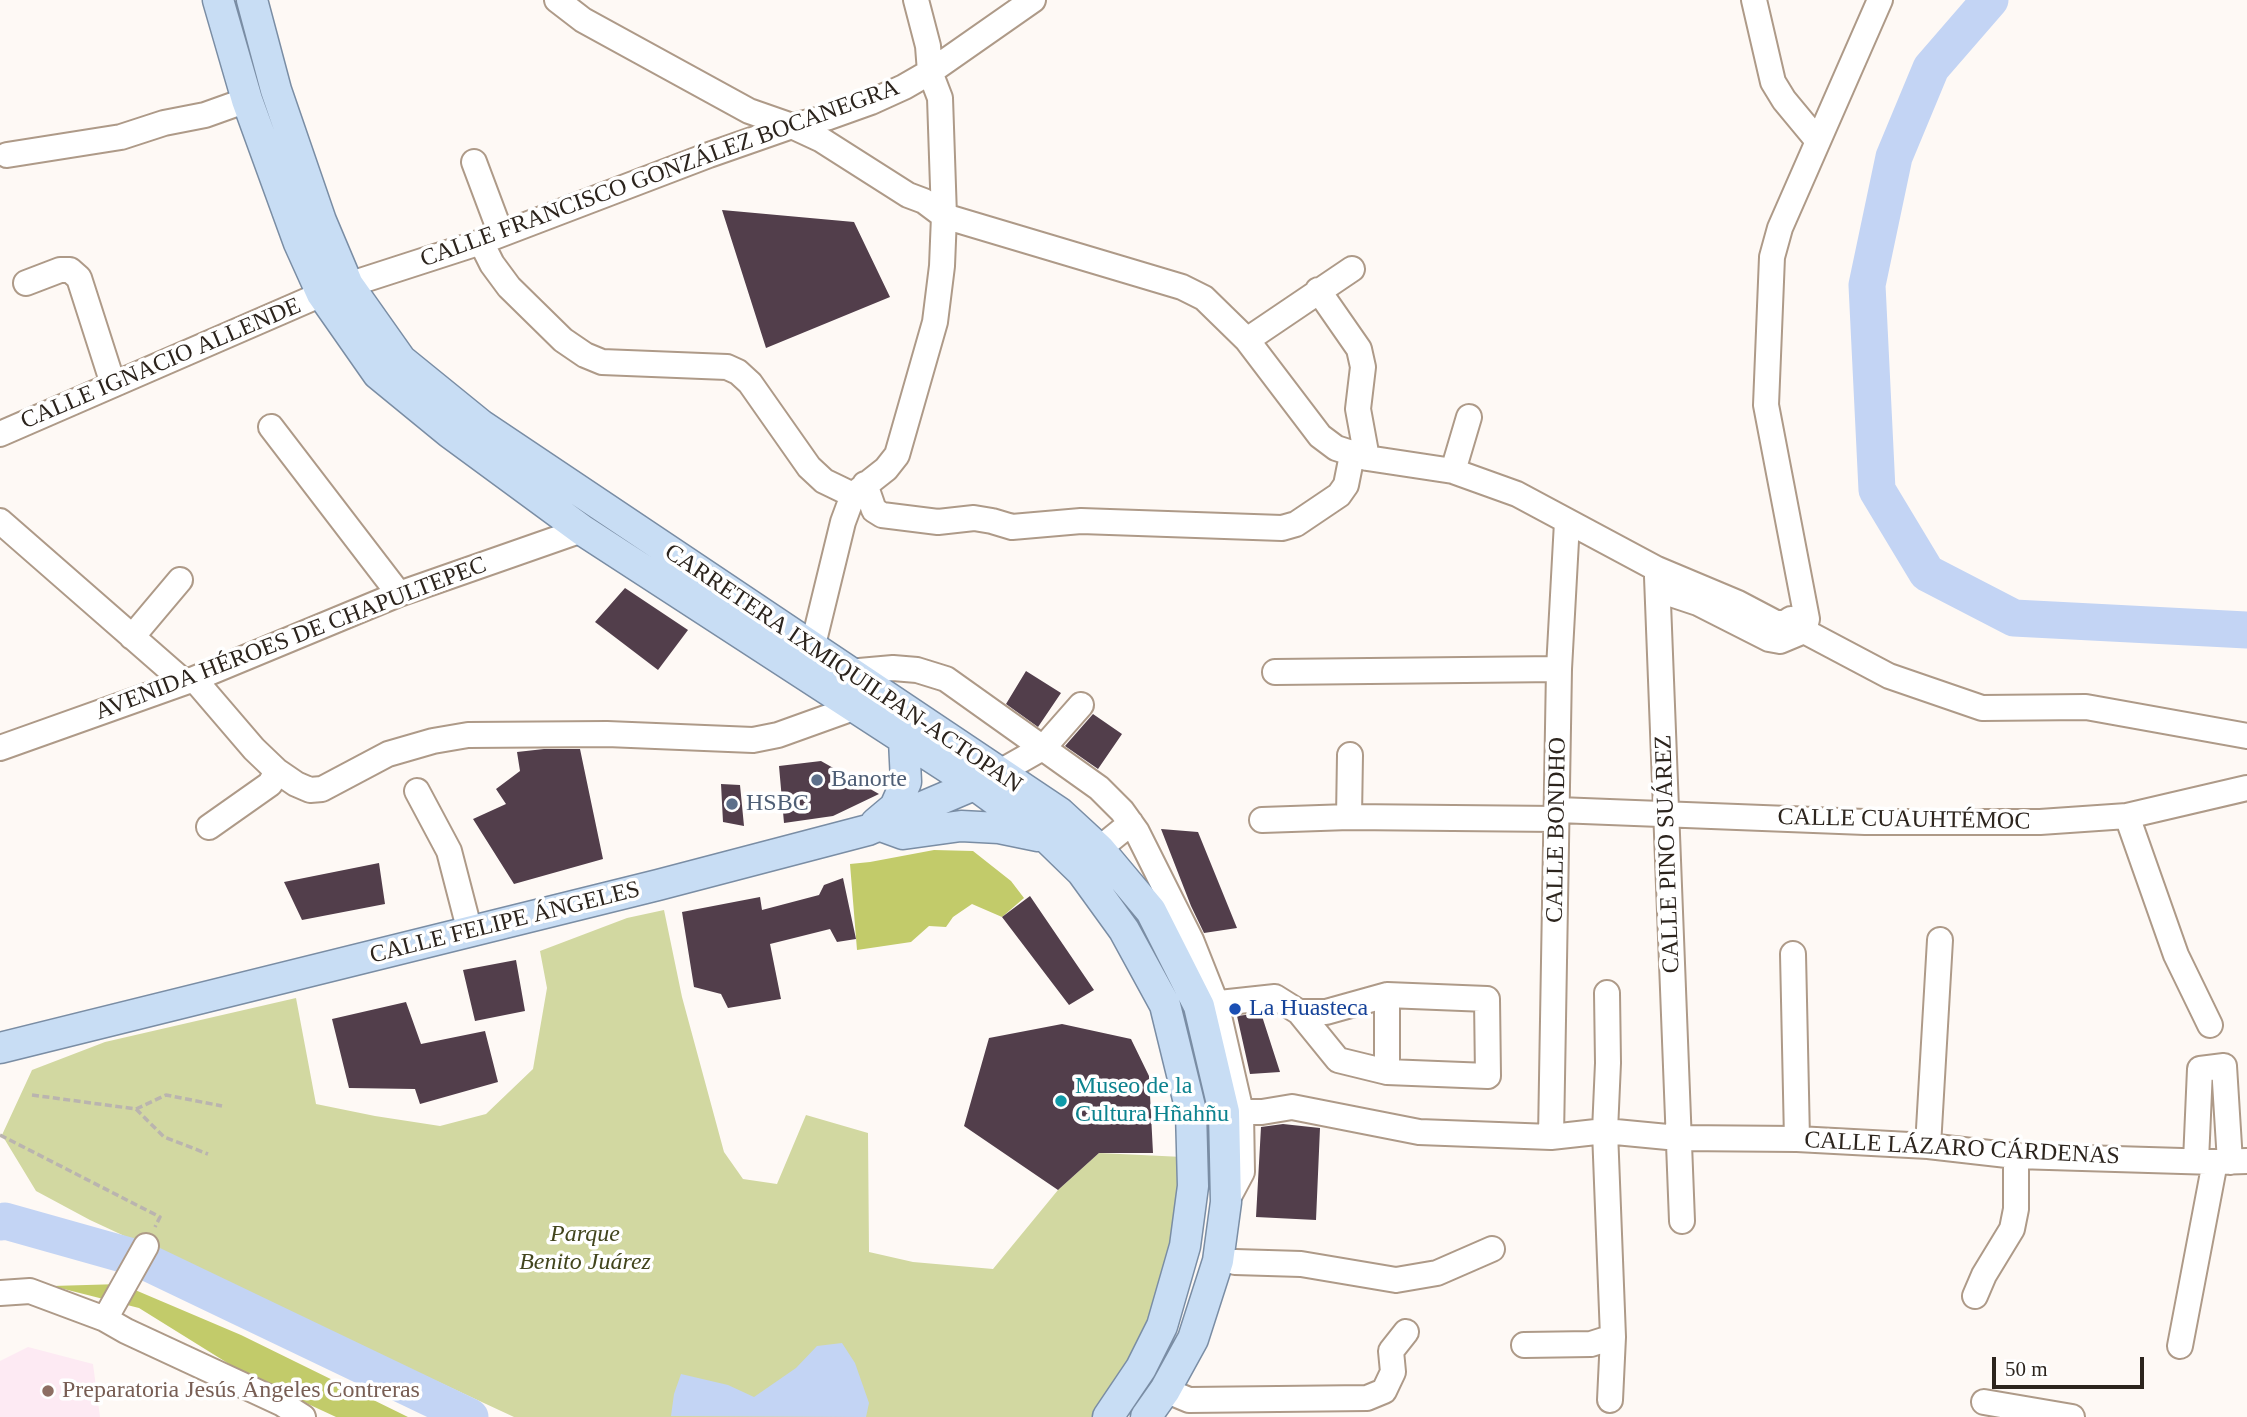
<!DOCTYPE html>
<meta charset="utf-8">
<style>
body{margin:0}
#map{position:relative;width:2247px;height:1417px;overflow:hidden;background:#fef9f5;font-family:"Times New Roman",serif}
canvas{display:block}
.scale{position:absolute;left:1992px;top:1357px;width:152px;height:32px;box-sizing:border-box;border:4px solid #2c241d;border-top:0;padding-left:9px;font-size:21px;line-height:24px;white-space:nowrap;color:#2c241d;-webkit-text-stroke:5px #fff;paint-order:stroke}
</style>
<div id="map">
<canvas width="2247" height="1417"></canvas>
<div class="scale">50 m</div>
</div>
<script>
const ctx = document.querySelector('canvas').getContext('2d');
ctx.lineJoin = 'round';
function fill(path, color) {
  ctx.fillStyle = color;
  ctx.fill(path, 'evenodd');
}
function poly(rows) {
  const path = new Path2D();
  for (const r of rows) {
    path.moveTo(r[0], r[1]);
    for (let i = 2; i < r.length; i += 2) path.lineTo(r[i], r[i + 1]);
  }
  return path;
}
function trace(path, color, width, dash) {
  ctx.strokeStyle = color;
  ctx.lineWidth = width;
  ctx.lineCap = dash ? 'butt' : 'round';
  ctx.setLineDash(dash || []);
  ctx.stroke(path);
}
function write(font, color, halo, rows, align = 'center') {
  ctx.font = font + ' "Times New Roman",serif';
  ctx.lineWidth = 7;
  ctx.setLineDash([]);
  ctx.textBaseline = 'middle';
  ctx.strokeStyle = halo;
  ctx.fillStyle = color;
  for (const [text, x, y, turn = 0] of rows) {
    ctx.save();
    ctx.translate(x, y);
    ctx.rotate((+turn || 0) * Math.PI / 180);
    ctx.textAlign = isNaN(turn) ? turn : align;
    if (halo) ctx.strokeText(text, 0, 0);
    ctx.fillText(text, 0, 0);
    ctx.restore();
  }
}
const education = poly([
 [28,1347,93,1364,100,1417,0,1417,0,1361]
]);
const green = poly([
 [664,910,682,997,724,1152,743,1179,777,1184,806,1115,868,1133,869,1252,913,1262,993,1269,1058,1190,1099,1153,1183,1157,1168,1286,1101,1417,514,1417,90,1220,36,1191,2,1135,32,1070,105,1042,296,998,316,1104,375,1116,440,1126,486,1114,533,1069,547,988,540,951,627,918]
]);
const forest = poly([
 [934,850,973,851,1011,881,1024,898,1002,917,972,904,953,917,946,927,929,926,911,942,857,950,850,864,870,862],
 [121,1284,241,1335,408,1417,336,1417,250,1377,139,1308,52,1286]
]);
const water = poly([
 [842,1343,855,1363,869,1403,866,1417,671,1416,674,1394,681,1374,728,1385,754,1397,796,1368,817,1346]
]);
const river = poly([
 [1990,0,1931,68,1894,157,1867,285,1877,490,1927,573,2014,618,2247,630],
 [0,1222,5,1221,140,1259,470,1417]
]);
const building = poly([
 [722,210,854,222,890,297,766,348],
 [625,588,688,630,658,670,595,622],
 [1026,671,1061,693,1038,727,1006,704],
 [1093,714,1122,734,1098,769,1065,746],
 [544,749,580,749,603,859,514,884,473,819,506,804,496,789,520,771,517,752],
 [821,761,879,794,833,816,784,823,779,766],
 [721,784,740,785,744,826,723,822],
 [1161,829,1198,832,1237,928,1204,933,1191,906],
 [379,863,385,904,302,920,284,882],
 [843,878,856,939,837,942,830,929,770,944,781,999,728,1008,721,994,694,987,682,912,760,897,762,910,819,895,824,885],
 [1030,896,1094,990,1069,1005,1002,917],
 [516,960,525,1011,475,1021,463,970],
 [406,1002,421,1044,485,1031,498,1082,420,1104,415,1089,349,1088,332,1019],
 [1261,1013,1280,1072,1250,1074,1237,1016],
 [1062,1024,1131,1039,1149,1076,1153,1153,1099,1153,1058,1190,964,1126,989,1038],
 [1283,1124,1320,1128,1316,1220,1256,1217,1261,1127]
]);
const path = poly([
 [32,1095,136,1109,164,1137,208,1154],
 [136,1109,166,1095,222,1106],
 [0,1135,160,1217,155,1227]
]);
const minor = poly([
 [557,0,583,20,749,111,792,126,820,139,908,195,924,201,944,216,1182,287,1204,298,1247,340,1320,436,1336,448,1367,458,1453,471,1517,494,1657,569,1738,603,1776,623,1785,623,1791,619],
 [1754,0,1773,82,1784,100,1818,141],
 [7,155,121,137,164,123,205,115,247,100],
 [474,162,501,234],
 [481,242,492,264,509,287,563,340,585,355,602,362,727,367,738,372,750,383,809,467,824,481,853,495],
 [26,283,60,270,70,270,79,278,113,384],
 [348,285,481,242,709,155,792,126,829,117,871,102,904,87,930,72,1033,0],
 [1318,290,1359,349,1363,367,1358,409,1367,458],
 [1247,340,1352,269],
 [271,427,399,594],
 [0,434,322,294],
 [1453,471,1469,417],
 [865,484,874,510,882,515,938,522,974,518,992,521,1012,527,1081,521,1282,528,1296,524,1339,495,1346,485,1352,455],
 [0,521,183,681],
 [1657,577,1682,1221],
 [1659,590,1698,603,1769,639,1780,641,1804,631,1807,619,1766,405,1772,257,1780,228,1880,0],
 [1792,620,1804,631,1889,676,1982,708,2086,707,2247,736],
 [132,637,180,580],
 [812,649,843,522,853,495,886,469,897,455,935,322,942,266,944,216,940,98,930,72,928,46,916,0],
 [848,672,893,668,917,670,946,679,1099,788,1122,811,1137,832,1191,940,1216,1003,1241,1112,1242,1172,1226,1202],
 [1275,672,1559,669],
 [194,679,254,749,277,771,296,784,310,790,322,789,388,754,433,741,468,735,607,734,753,740,778,735,856,707],
 [0,748,194,679,399,594,582,530],
 [1000,772,1044,747,1081,705],
 [417,791,449,851,470,932],
 [1558,810,1865,822,2040,822,2127,816,2247,788],
 [2127,816,2176,955,2210,1025],
 [1349,817,1350,755],
 [1262,820,1349,817,1557,819],
 [209,827,270,784,277,771],
 [1099,849,1131,823],
 [1793,954,1797,1139],
 [1607,993,1608,1063,1605,1131,1613,1337,1610,1400],
 [1387,995,1387,1072],
 [1201,1005,1275,997,1299,1012,1326,1012,1387,995,1487,999,1488,1076,1387,1072,1338,1060,1299,1012],
 [1224,1112,1262,1112,1292,1107,1419,1132,1551,1137,1605,1131,1678,1138,1797,1139,1928,1146,2016,1156,2215,1162,2247,1161],
 [1551,1137,1559,669,1567,522],
 [1928,1146,1940,940],
 [2196,1161,2200,1069,2224,1066,2230,1162],
 [1235,1262,1301,1264,1396,1280,1437,1273,1492,1249],
 [0,1293,30,1291,105,1319,126,1331,281,1403,303,1417],
 [1975,1296,1984,1275,2012,1229,2016,1209,2016,1156],
 [105,1319,146,1246],
 [1524,1345,1591,1344,1613,1337],
 [2180,1346,2215,1162],
 [1165,1390,1189,1400,1367,1398,1384,1391,1393,1372,1391,1351,1406,1332],
 [1984,1402,2072,1417]
]);
const major = poly([
 [218,0,247,100,299,243,322,294,378,374,450,433,582,530,976,786,1046,837,1082,872,1124,930,1165,1005,1191,1111,1193,1186,1185,1246,1162,1326,1141,1368,1108,1417],
 [252,0,276,90,321,221,348,285,401,360,481,425,1060,813,1099,849,1151,911,1199,1006,1224,1112,1226,1202,1218,1261,1193,1339,1165,1390,1146,1417],
 [876,823,895,807,906,782,904,740],
 [881,826,903,834,961,826,999,828,1038,836],
 [0,1048,658,885,868,830,988,779]
]);
const markers = [
 [817,780,7,"#5c6f8a"],
 [732,804,7,"#5c6f8a"],
 [1235,1009,7,"#1a4fb4"],
 [1061,1101,7,"#0f9aa8"],
 [48,1391,7,"#8d6e63"]
];
const streetNames = [
 ["CALLE FRANCISCO GONZÁLEZ BOCANEGRA",660,174,-20],
 ["CALLE IGNACIO ALLENDE",161,364,-23],
 ["AVENIDA HÉROES DE CHAPULTEPEC",291,639,-21],
 ["CARRETERA IXMIQUILPAN-ACTOPAN",843,669,34],
 ["CALLE CUAUHTÉMOC",1904,820,1],
 ["CALLE BONDHO",1557,830,-89],
 ["CALLE PINO SUÁREZ",1668,854,-92],
 ["CALLE FELIPE ÁNGELES",505,923,-14],
 ["CALLE LÁZARO CÁRDENAS",1962,1149,3]
];
const serviceNames = [
 ["Banorte",831,780],
 ["HSBC",746,804]
];
const transitNames = [
 ["La Huasteca",1249,1009]
];
const cultureNames = [
 ["Museo de la",1075,1087],
 ["Cultura Hñahñu",1075,1115]
];
const parkNames = [
 ["Parque",585,1235],
 ["Benito Juárez",585,1263]
];
const educationNames = [
 ["Preparatoria Jesús Ángeles Contreras",62,1391]
];
fill(education, '#fdeaf3');
fill(green, '#d2d8a1');
fill(forest, '#c2cb6a');
fill(water, '#c3d4f4');
trace(river, '#c3d4f4', 37);
fill(building, '#523e4b');
trace(minor, '#ae9a88', 28);
trace(major, '#7a8da4', 33);
trace(path, '#bab4af', 3.5, [7, 3.5]);
trace(minor, '#fff', 24);
trace(major, '#c8ddf4', 30);
for (const [x, y, r, color] of markers) {
  const dot = new Path2D();
  dot.arc(x, y, r, 0, 2 * Math.PI);
  ctx.fillStyle = color;
  ctx.fill(dot);
  trace(dot, '#fff', 2.5);
}
write('24px', '#2c241d', '#fff', streetNames);
write('24px', '#4e5e75', '#fff', serviceNames, 'left');
write('24px', '#164399', '#fff', transitNames, 'left');
write('24px', '#0d838f', '#fff', cultureNames, 'left');
write('italic 24px', '#42451d', '#fff', parkNames);
write('24px', '#785e54', '#fff', educationNames, 'left');
</script>
